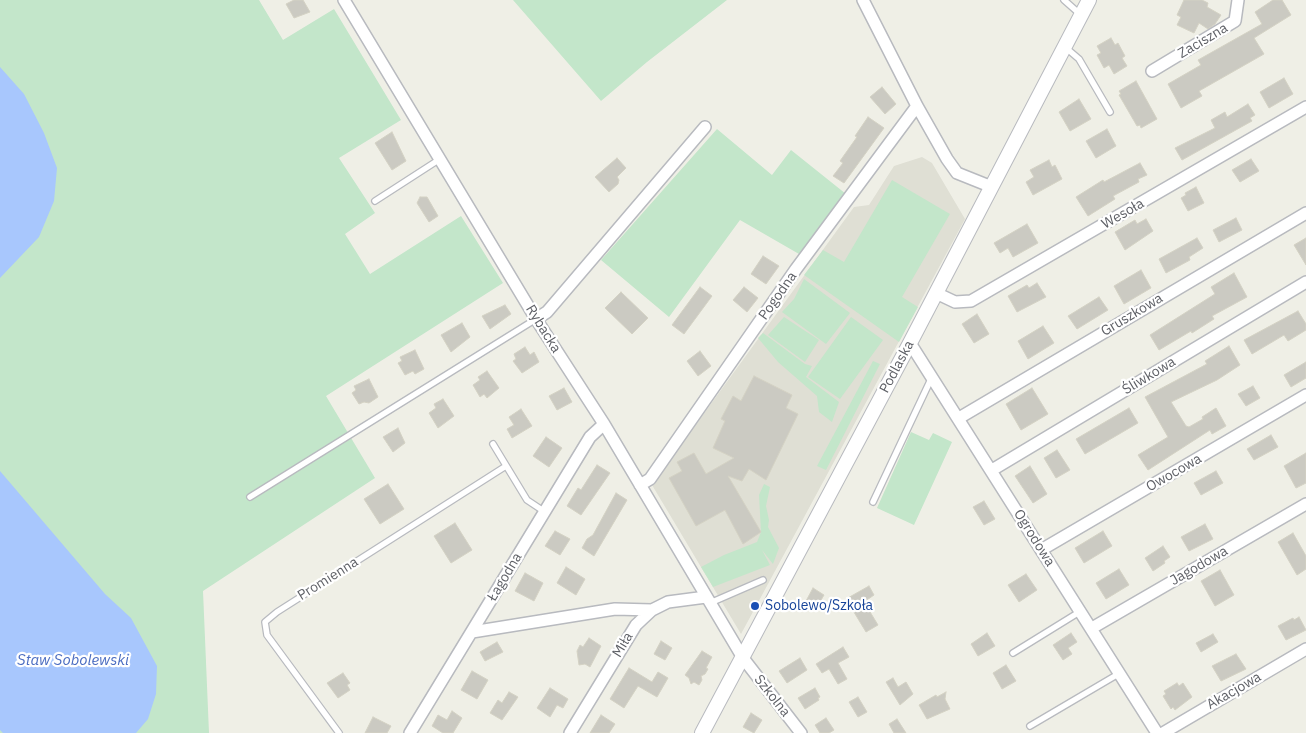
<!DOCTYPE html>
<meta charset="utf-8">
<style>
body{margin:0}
canvas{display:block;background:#efefe6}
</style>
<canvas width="1306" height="733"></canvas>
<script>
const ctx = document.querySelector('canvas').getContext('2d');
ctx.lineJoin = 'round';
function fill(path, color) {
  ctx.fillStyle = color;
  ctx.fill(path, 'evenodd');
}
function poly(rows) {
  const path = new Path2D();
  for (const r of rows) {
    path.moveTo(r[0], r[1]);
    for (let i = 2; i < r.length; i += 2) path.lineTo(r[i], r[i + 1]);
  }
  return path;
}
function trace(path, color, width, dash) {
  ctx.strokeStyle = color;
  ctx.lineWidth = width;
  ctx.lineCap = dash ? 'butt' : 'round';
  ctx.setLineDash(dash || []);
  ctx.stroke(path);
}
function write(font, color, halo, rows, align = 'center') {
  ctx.font = font + ' "IBM Plex Sans",sans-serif';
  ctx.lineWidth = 4.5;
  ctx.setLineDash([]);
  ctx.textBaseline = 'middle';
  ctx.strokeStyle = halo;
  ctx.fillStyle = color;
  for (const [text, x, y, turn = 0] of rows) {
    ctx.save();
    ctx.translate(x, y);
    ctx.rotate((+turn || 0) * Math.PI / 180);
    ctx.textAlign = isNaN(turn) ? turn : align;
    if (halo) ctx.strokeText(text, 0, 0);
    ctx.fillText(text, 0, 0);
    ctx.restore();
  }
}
const education = poly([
 [922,157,932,163,965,219,741,634,652,485,854,207,869,205,894,166]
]);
const green = poly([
 [0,0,259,0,283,40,334,9,401,120,339,158,375,213,345,234,370,274,461,216,503,283,326,396,375,478,203,591,209,733,0,733],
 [513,0,727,0,647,62,601,101],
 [717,129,772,175,791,150,846,194,799,254,740,220,669,317,601,260],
 [892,180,950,214,902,297,918,307,899,342,804,275,823,250,844,262],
 [804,279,850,313,826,344,782,312,794,299],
 [784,317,819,340,805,362,768,335],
 [851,317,883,340,840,399,808,377],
 [763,333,805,364,812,366,806,377,839,402,832,422,819,412,817,396,778,362,758,338],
 [873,361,880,364,826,470,817,466],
 [911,432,929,440,933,433,952,442,914,525,877,508],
 [764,484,770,487,766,506,769,520,768,527,779,548,773,564,762,550,770,565,713,587,701,567,724,555,757,542,761,532,759,495]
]);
const water = poly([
 [0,67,24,94,44,133,57,168,54,201,39,237,0,278],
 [0,471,105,594,131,618,157,666,156,694,148,719,136,733,3,733,0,730]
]);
const building = poly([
 [294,0,303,0,310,12,294,18,286,4,294,0],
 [1184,0,1202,0,1208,3,1207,7,1221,15,1215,24,1208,29,1199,23,1194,33,1177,25,1181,17,1177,15,1184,0],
 [1273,0,1282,0,1291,15,1254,38,1264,54,1199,91,1202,96,1181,108,1168,84,1201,65,1198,60,1262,24,1255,12,1273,0],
 [1111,38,1115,45,1118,43,1125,56,1122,58,1127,66,1114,74,1109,65,1104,68,1097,55,1101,53,1097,46,1111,38],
 [1284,78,1293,94,1269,108,1260,92,1284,78],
 [1136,81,1157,119,1141,128,1140,125,1137,126,1119,95,1121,94,1119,91,1136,81],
 [882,87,896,104,885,114,870,97,882,87],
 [1079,99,1091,119,1070,131,1059,112,1079,99],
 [1248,104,1255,115,1250,118,1252,121,1182,160,1175,148,1215,128,1211,120,1225,112,1227,117,1248,104],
 [868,117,884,128,844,183,833,176,843,163,840,161,857,137,855,136,868,117],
 [1107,129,1116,146,1096,158,1086,141,1107,129],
 [392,132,406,161,392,170,375,143,392,132],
 [617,158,626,168,617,177,619,180,618,184,609,192,595,177,617,158],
 [1251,159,1259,171,1240,182,1232,170,1251,159],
 [1049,160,1052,167,1055,165,1062,179,1033,195,1026,182,1034,177,1030,170,1049,160],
 [1140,163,1147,175,1138,179,1139,182,1113,196,1115,199,1088,216,1076,197,1103,180,1104,182,1140,163],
 [1196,187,1204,203,1188,211,1181,198,1186,195,1185,193,1196,187],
 [420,197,427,197,438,216,429,222,417,203,420,197],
 [1236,218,1242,230,1219,242,1213,230,1236,218],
 [1146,219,1153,231,1125,250,1115,232,1135,220,1137,224,1146,219],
 [1027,224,1038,243,1013,257,1008,248,1000,253,994,243,1027,224],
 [1197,238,1203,248,1189,257,1190,260,1166,273,1159,259,1197,238],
 [1306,238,1306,265,1294,245,1306,238],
 [763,256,779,266,766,284,751,274,763,256],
 [1141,270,1151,288,1124,304,1114,286,1141,270],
 [1234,273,1247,297,1212,316,1214,319,1192,333,1191,331,1159,350,1150,335,1215,294,1211,287,1234,273],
 [1037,283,1046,297,1017,312,1008,296,1027,285,1029,288,1037,283],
 [700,287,712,296,684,334,672,325,700,287],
 [744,287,758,298,747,312,733,300,744,287],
 [621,292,648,318,632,334,605,308,621,292],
 [1099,297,1108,310,1077,329,1068,316,1099,297],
 [505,305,511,314,490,329,482,316,505,305],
 [1298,311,1306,324,1306,330,1288,341,1284,335,1252,354,1244,340,1298,311],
 [977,314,989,334,974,343,962,324,977,314],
 [462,323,470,337,451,352,441,335,462,323],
 [1043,326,1054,343,1028,359,1018,341,1043,326],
 [1229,346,1240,365,1217,380,1171,402,1186,426,1189,427,1203,419,1202,417,1216,408,1226,426,1212,434,1210,430,1148,470,1138,455,1168,437,1145,397,1207,364,1205,361,1229,346],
 [525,347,530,355,534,352,539,362,522,373,513,361,516,359,514,354,525,347],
 [415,350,424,369,415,374,413,371,405,375,398,363,402,361,400,357,415,350],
 [700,351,711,366,698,376,687,361,700,351],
 [1306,362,1306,378,1291,387,1284,375,1306,362],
 [487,371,499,388,487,398,484,394,480,397,473,385,480,380,478,377,487,371],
 [754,376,792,395,786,408,798,414,766,480,749,469,742,481,728,476,761,532,743,544,725,510,696,526,669,478,682,471,677,462,694,453,706,474,734,458,713,448,725,421,721,419,733,396,741,401,754,376],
 [369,379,378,397,369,403,364,402,359,404,352,393,356,390,354,386,369,379],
 [1253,386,1260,398,1246,406,1238,394,1253,386],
 [564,388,572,402,557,410,549,396,564,388],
 [1032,388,1048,414,1021,430,1006,404,1032,388],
 [443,399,454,416,438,428,429,413,436,408,434,404,443,399],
 [1129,408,1138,423,1085,454,1076,439,1129,408],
 [521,409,532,426,512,438,507,429,514,425,509,417,521,409],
 [398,428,405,443,393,452,383,437,398,428],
 [1271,435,1278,447,1254,460,1247,449,1271,435],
 [546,437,562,448,549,467,533,456,546,437],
 [1057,450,1070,470,1056,478,1044,458,1057,450],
 [1306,453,1306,483,1296,488,1284,466,1306,453],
 [597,465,610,473,581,515,567,506,578,488,581,490,597,465],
 [1030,466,1047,494,1033,503,1015,476,1030,466],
 [1216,471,1223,483,1201,495,1194,483,1216,471],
 [388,484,404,509,380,524,364,499,388,484],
 [616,493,627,500,594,556,582,548,587,539,593,535,616,493],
 [984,501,995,519,984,525,973,507,984,501],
 [455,523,472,550,451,563,434,536,455,523],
 [1205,524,1213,539,1189,551,1181,537,1205,524],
 [555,531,570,539,560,555,545,546,555,531],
 [1103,531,1112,546,1084,563,1075,548,1103,531],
 [1293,533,1306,556,1306,569,1297,575,1278,542,1293,533],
 [1163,546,1170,557,1164,561,1165,563,1153,571,1145,558,1163,546],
 [566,567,585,579,576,595,557,583,566,567],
 [1119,569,1129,585,1106,599,1096,583,1119,569],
 [1220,570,1234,595,1215,606,1201,581,1220,570],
 [525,573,543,583,534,601,515,591,525,573],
 [1026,574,1037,590,1019,602,1008,585,1026,574],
 [869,586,874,595,864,602,878,625,866,632,846,599,869,586],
 [813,588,824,595,817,607,806,601,813,588],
 [1299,617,1306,630,1286,640,1278,626,1293,618,1294,620,1299,617],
 [987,633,995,646,978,656,971,644,987,633],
 [1071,633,1077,642,1068,648,1072,654,1063,660,1053,645,1071,633],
 [1213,634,1218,642,1201,652,1196,643,1213,634],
 [589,638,601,646,590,667,585,664,579,665,577,651,580,645,583,647,589,638],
 [661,641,672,648,665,660,654,654,661,641],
 [497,642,503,652,485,661,480,652,497,642],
 [843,647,849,657,838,663,847,679,838,684,829,669,822,673,816,664,843,647],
 [702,651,712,657,706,668,708,669,705,674,701,676,702,680,699,685,694,682,691,684,689,678,685,675,702,651],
 [1236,654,1246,669,1221,681,1212,666,1236,654],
 [800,658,807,670,787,683,779,671,800,658],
 [1006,665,1016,681,1002,689,993,673,1006,665],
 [629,668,652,682,658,672,668,678,657,697,638,686,624,708,610,699,629,668],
 [472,671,488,680,477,699,461,690,472,671],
 [343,673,350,683,347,685,350,690,338,698,327,683,343,673],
 [893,678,898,687,906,682,913,694,900,705,886,682,893,678],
 [1177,683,1179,686,1183,683,1192,697,1175,710,1173,707,1171,709,1163,696,1166,694,1164,691,1177,683],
 [550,688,568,699,563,708,557,705,550,717,537,708,550,688],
 [815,688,820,697,818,698,819,700,805,709,798,698,815,688],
 [509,692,518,697,502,720,490,713,498,700,502,703,509,692],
 [946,692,945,699,950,709,927,719,919,705,936,695,937,697,946,692],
 [858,697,867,712,858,717,849,702,858,697],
 [452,711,462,718,453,733,443,733,432,726,438,715,447,720,452,711],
 [751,713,762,720,754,733,743,727,751,713],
 [601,715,615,724,609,733,590,733,601,715],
 [373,717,391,726,387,733,365,733,373,717],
 [826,718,834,730,829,733,820,733,815,725,826,718],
 [897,719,906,733,894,733,889,724,897,719]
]);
const service = poly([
 [1064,0,1081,15],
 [1065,47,1079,59,1110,112],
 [375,201,440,159],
 [493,444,527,500,545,512],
 [250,497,536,319],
 [873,502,932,377],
 [710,603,763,580],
 [1013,653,1081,611],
 [1030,726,1120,673],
 [339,733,267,635,265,622,277,612,506,466]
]);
const minor = poly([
 [344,0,536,319,604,424,743,658,801,733],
 [863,0,917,106,947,159,957,173,992,187],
 [1152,71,1235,21,1238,0],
 [936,293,955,302,971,301,1306,107],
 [536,319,547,312,705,127],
 [910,343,1157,733],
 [959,418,1306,213],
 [992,470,1306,282],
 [640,485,650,479,796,269,917,106],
 [1041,550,1306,395],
 [1092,628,1306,504],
 [472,632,615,609,652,610],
 [410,733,590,437,604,424],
 [570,733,636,625,652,610,668,602,706,597],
 [1163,733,1306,649]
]);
const tertiary = poly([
 [702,733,910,343,1089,0]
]);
const markers = [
 [755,606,5,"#1a4fb4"]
];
const streetNames = [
 ["Zaciszna",1203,41,-31],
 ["Wesoła",1123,214,-30],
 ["Pogodna",778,296,-55],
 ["Gruszkowa",1132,315,-31],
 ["Rybacka",543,329,58],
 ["Podlaska",897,367,-62],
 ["Śliwkowa",1149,376,-31],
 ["Owocowa",1174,473,-30],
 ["Ogrodowa",1034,538,58],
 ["Jagodowa",1199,566,-30],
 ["Łagodna",505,577,-59],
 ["Promienna",328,579,-32],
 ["Miła",623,645,-59],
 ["Akacjowa",1234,691,-30],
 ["Szkolna",772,696,52]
];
const transitNames = [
 ["Sobolewo/Szkoła",765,606]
];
const waterNames = [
 ["Staw Sobolewski",73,661]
];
fill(education, '#dfdfd4');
fill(green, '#c3e6ca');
fill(water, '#a8c7fd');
fill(building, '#cbcac2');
trace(building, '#d4d2c4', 1);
trace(service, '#b8babf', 8);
trace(minor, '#b8babf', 14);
trace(tertiary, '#b8babf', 16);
trace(service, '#fff', 5.5);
trace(minor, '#fff', 11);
trace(tertiary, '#fff', 14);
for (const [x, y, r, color] of markers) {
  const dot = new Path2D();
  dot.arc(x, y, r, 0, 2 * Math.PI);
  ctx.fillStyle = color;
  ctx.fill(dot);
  trace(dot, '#fff', 2);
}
write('14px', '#5e6066', '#fff', streetNames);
write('14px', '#164399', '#fff', transitNames, 'left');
write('italic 15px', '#4a6cc1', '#fff', waterNames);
</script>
